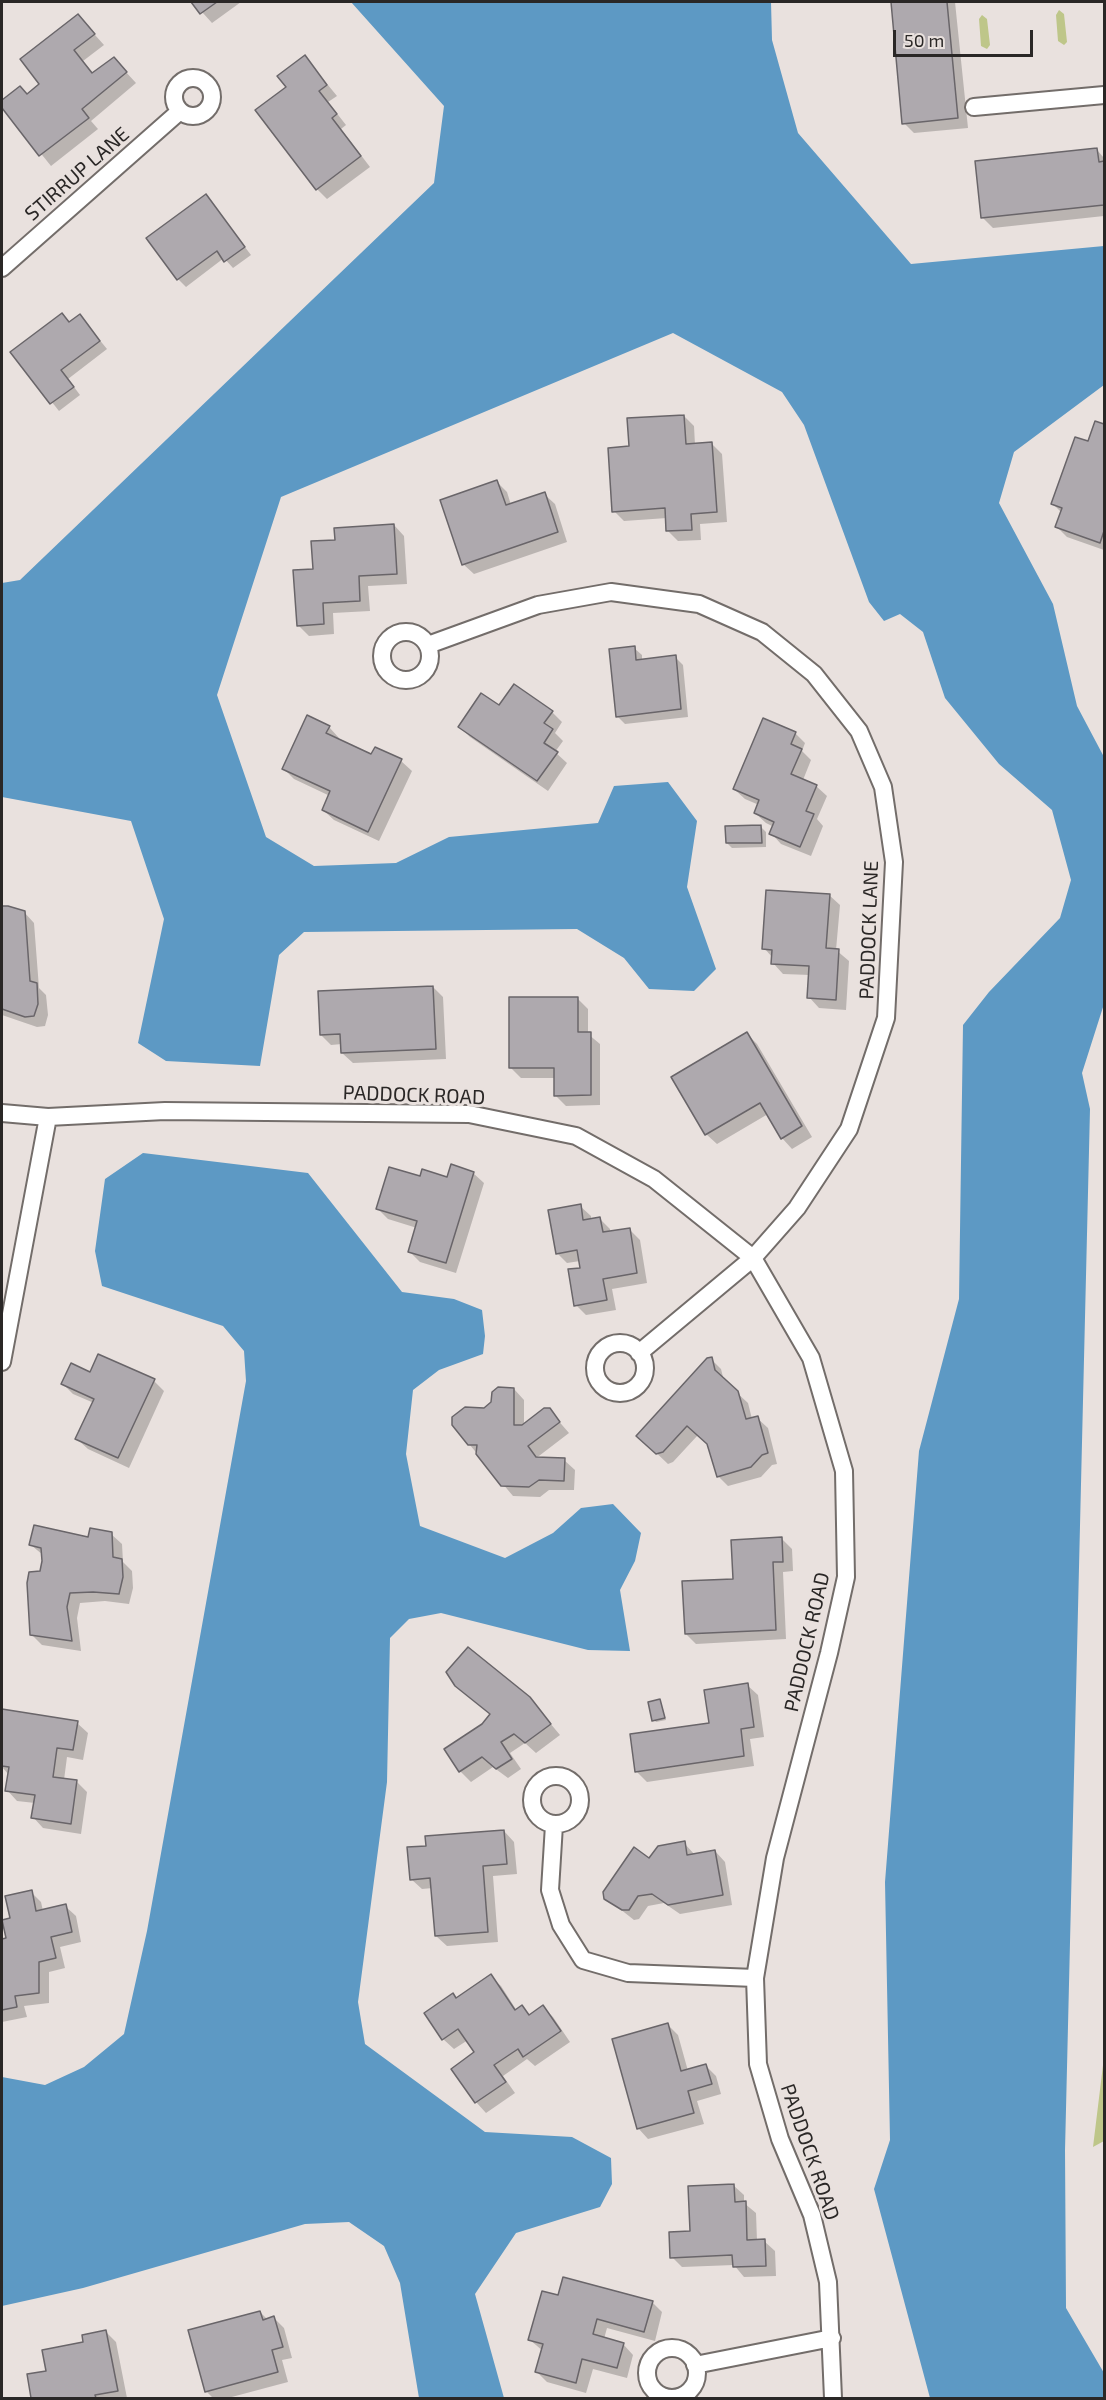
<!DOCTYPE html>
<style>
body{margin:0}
#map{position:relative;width:1106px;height:2400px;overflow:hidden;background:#e9e1de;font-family:"Exo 2",sans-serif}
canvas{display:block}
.frame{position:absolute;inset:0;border:3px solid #2a2726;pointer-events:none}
.scale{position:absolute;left:893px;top:30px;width:140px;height:27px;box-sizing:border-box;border:3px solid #2a2726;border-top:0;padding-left:8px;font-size:18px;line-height:21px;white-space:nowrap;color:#2a2726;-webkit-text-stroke:4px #e9e1de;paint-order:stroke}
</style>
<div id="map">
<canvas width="1106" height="2400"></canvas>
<div class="frame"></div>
<div class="scale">50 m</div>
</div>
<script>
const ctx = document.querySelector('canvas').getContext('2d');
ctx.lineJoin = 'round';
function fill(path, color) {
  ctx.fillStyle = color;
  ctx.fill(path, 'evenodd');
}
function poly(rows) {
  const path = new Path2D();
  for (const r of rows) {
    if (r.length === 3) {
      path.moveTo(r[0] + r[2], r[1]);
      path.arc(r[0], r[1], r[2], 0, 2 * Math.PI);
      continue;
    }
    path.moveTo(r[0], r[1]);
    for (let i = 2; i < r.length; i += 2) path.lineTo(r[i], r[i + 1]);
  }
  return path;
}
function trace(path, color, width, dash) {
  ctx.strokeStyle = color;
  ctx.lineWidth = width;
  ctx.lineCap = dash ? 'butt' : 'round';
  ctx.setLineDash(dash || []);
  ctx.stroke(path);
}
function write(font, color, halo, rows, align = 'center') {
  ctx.font = font + ' "Exo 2",sans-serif';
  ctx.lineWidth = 6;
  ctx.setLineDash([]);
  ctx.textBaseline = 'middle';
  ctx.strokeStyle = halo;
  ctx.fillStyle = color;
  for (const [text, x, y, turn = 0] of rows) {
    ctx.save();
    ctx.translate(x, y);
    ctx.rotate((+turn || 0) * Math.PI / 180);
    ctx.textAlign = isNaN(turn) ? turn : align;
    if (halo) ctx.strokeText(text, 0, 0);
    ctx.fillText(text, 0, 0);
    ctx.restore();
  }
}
const green = poly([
 [1059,10,1064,14,1067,42,1064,45,1058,41,1056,15],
 [982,15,987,19,990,45,987,49,981,46,979,19],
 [1104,2057,1104,2141,1093,2147]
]);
const water = poly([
 [351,2,771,2,772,40,798,133,911,264,1104,246,1104,385,1014,452,999,503,1053,604,1077,706,1104,757,1104,1004,1082,1073,1090,1109,1065,2150,1066,2308,1104,2373,1104,2398,930,2398,874,2189,890,2140,885,1882,919,1451,959,1299,963,1025,989,992,1060,918,1071,880,1052,810,999,764,945,698,923,632,900,614,884,621,869,602,804,425,782,392,673,333,281,497,217,695,266,837,314,866,396,863,449,837,598,823,614,786,668,782,697,821,687,887,716,969,694,991,649,989,624,958,577,929,304,932,279,955,260,1066,166,1061,138,1043,164,919,131,821,2,797,2,583,20,580,434,183,444,106],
 [143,1153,308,1173,402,1292,454,1299,482,1310,485,1336,483,1354,439,1370,413,1390,406,1454,420,1526,505,1558,553,1533,581,1508,613,1504,641,1533,635,1561,620,1590,630,1651,588,1650,441,1613,409,1619,390,1638,387,1782,358,2002,365,2044,485,2132,572,2137,611,2158,612,2184,600,2207,516,2233,475,2294,504,2398,419,2398,400,2283,384,2246,349,2222,305,2224,83,2288,2,2306,2,2077,45,2085,84,2067,124,2034,147,1931,246,1381,244,1351,223,1326,102,1286,95,1251,105,1179]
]);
const shadow = poly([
 [193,2,241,2,212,23],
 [892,2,955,2,968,128,914,133,904,123],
 [78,16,104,45,83,61,94,74,114,59,136,83,91,121,98,129,51,166,2,105,2,102,20,88,28,95,41,84],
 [305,57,337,96,328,102,346,125,341,129,370,167,327,199,317,189,288,87],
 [1097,150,1104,158,1104,216,993,228,982,217],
 [206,196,251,255,233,268,224,258,186,287,178,279],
 [62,315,70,323,80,316,107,349,68,379,80,395,59,411,12,352],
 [684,416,694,426,695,445,712,444,722,454,727,522,700,524,701,540,678,541,668,531,667,518,624,521,614,511,631,448],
 [1096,423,1104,426,1104,550,1067,537,1057,527,1062,513,1053,504,1089,443],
 [497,482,507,492,511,505,544,494,555,504,567,542,474,574,463,564],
 [394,525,404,536,407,584,368,586,370,611,333,613,334,634,309,636,298,625,315,571],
 [634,648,642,655,642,661,675,657,683,665,688,717,625,724,617,716],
 [500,707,552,712,562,722,555,733,563,741,555,752,567,763,548,791,470,737,460,727],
 [329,727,339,738,338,741,372,756,401,761,412,771,379,841,334,820,323,810,330,796,294,779,284,769],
 [795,733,805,743,802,751,811,760,803,780,816,786,827,796,817,819,823,826,811,856,781,844,771,833,774,827,766,823,755,813,759,805,745,799,734,789],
 [761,827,766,832,766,847,732,848,727,843],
 [829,895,840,905,836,950,849,961,846,1010,819,1008,809,997,810,975,783,974,773,963,773,958,764,948],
 [8,907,24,912,34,923,39,988,46,995,48,1015,45,1026,37,1027,2,1015,2,908],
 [433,987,443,997,446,1059,353,1063,342,1053,342,1044,331,1045,321,1035],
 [577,998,588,1009,588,1034,600,1044,600,1105,566,1106,555,1095,555,1078,521,1078,511,1068],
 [747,1034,757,1044,812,1137,792,1149,782,1138,768,1114,717,1144,706,1134],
 [473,1173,484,1183,456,1273,420,1262,410,1252,417,1228,388,1219,378,1209,421,1178,448,1179],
 [580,1206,591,1216,591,1220,600,1219,610,1229,610,1232,629,1229,640,1240,647,1283,612,1289,616,1310,586,1315,576,1305,582,1269,580,1261,567,1263,557,1253],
 [711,1359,721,1369,724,1381,748,1403,752,1419,757,1418,768,1428,777,1464,772,1465,761,1477,728,1486,718,1476,709,1444,698,1435,673,1462,668,1464,649,1446],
 [91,1374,154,1381,164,1391,129,1468,88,1449,77,1439,94,1403,73,1394,63,1384],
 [514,1389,524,1400,524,1425,549,1410,569,1433,535,1459,564,1460,575,1470,574,1490,549,1490,540,1497,513,1496,469,1444,485,1410],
 [111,1534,122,1544,123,1562,132,1571,133,1588,129,1604,105,1601,80,1603,77,1618,81,1651,42,1645,31,1634,43,1555,31,1545,89,1538],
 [782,1539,792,1549,793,1571,783,1572,786,1639,696,1644,686,1634,735,1580],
 [457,1685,529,1698,560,1735,536,1753,525,1743,510,1753,521,1769,508,1778,493,1767,471,1782,460,1771,446,1750,483,1725,491,1715],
 [747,1685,758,1695,764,1737,750,1739,754,1766,647,1782,637,1772,711,1724],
 [660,1700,666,1720,656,1722,654,1720],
 [2,1711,77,1723,88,1733,83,1760,67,1757,64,1780,77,1782,87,1792,81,1834,43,1828,33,1817,35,1803,17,1801,7,1790,9,1775,2,1767,3,1740],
 [504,1831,514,1842,517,1874,493,1876,498,1942,447,1946,436,1936,433,1888,422,1889,411,1879,427,1847],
 [684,1843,695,1855,715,1851,725,1862,732,1905,680,1914,664,1903,648,1906,639,1919,634,1920,606,1898,650,1861],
 [31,1892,41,1902,43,1911,65,1906,76,1916,81,1942,60,1947,65,1968,49,1972,49,2003,24,2006,27,2017,2,2022,2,1940,8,1939,12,1920],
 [490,1976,501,1986,517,2011,522,2007,530,2015,543,2007,553,2017,570,2042,535,2066,527,2059,503,2076,515,2093,486,2113,476,2102,476,2053,468,2040,454,2049,443,2039,456,1999],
 [668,2025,678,2035,688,2071,706,2066,716,2076,721,2094,697,2101,704,2124,648,2139,638,2128],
 [733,2185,744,2195,744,2203,756,2213,757,2241,764,2241,775,2251,776,2276,744,2277,734,2265,682,2267,672,2257],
 [559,2297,652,2302,662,2312,655,2341,607,2328,604,2339,623,2344,633,2355,627,2378,593,2369,586,2393,547,2382,537,2372,543,2351,530,2340],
 [260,2312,268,2320,274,2318,284,2328,292,2358,282,2360,288,2382,228,2398,213,2398,206,2391],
 [106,2332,116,2342,127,2398,33,2398,28,2375,48,2372]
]);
const building = poly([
 [191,2,217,2,200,14,191,2],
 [891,2,947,2,958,118,902,124,891,2],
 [78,14,95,34,74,50,92,73,114,57,127,72,82,109,89,118,39,156,2,108,2,100,20,86,27,94,39,84,20,59,78,14],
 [305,55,327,85,319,91,337,114,332,118,361,156,316,190,255,110,286,87,277,76,305,55],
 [1097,148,1099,162,1104,161,1104,205,981,218,975,161,1097,148],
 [206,194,245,247,224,262,217,251,177,280,146,238,206,194],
 [62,313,69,322,80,314,100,341,61,370,74,387,50,404,10,352,62,313],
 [684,415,686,444,712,442,717,512,691,514,692,530,666,531,665,508,612,512,608,448,629,446,627,418,684,415],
 [1095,421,1104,424,1104,531,1100,543,1055,527,1062,508,1051,504,1075,437,1088,441,1095,421],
 [497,480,506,505,545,492,558,532,462,565,440,500,497,480],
 [394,524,397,574,359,576,360,601,323,603,324,624,297,626,293,570,313,569,311,541,335,540,334,528,394,524],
 [635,646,636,660,676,655,681,709,616,717,609,649,635,646],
 [514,684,553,711,544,723,553,729,544,743,558,752,537,781,458,727,481,693,499,705,514,684],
 [307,715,330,726,326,733,371,754,375,747,402,759,368,832,322,810,330,791,282,769,307,715],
 [763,718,796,732,791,744,802,749,791,774,817,785,806,811,814,814,800,847,769,834,774,822,754,813,759,800,733,789,763,718],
 [761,825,762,843,726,843,725,826,761,825],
 [766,890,830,894,826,948,839,949,836,1000,807,998,809,966,771,964,772,950,762,949,766,890],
 [2,906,8,906,25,911,30,981,37,983,38,1004,34,1016,25,1017,2,1009,2,906],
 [433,986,436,1049,341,1053,340,1034,320,1035,318,991,433,986],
 [509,997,578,997,578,1032,591,1032,591,1095,554,1096,554,1068,509,1068,509,997],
 [747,1032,802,1126,781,1139,760,1103,705,1135,671,1077,747,1032],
 [451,1164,474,1172,446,1263,408,1252,417,1221,376,1209,389,1167,420,1176,422,1169,447,1177,451,1164],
 [581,1204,583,1220,600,1217,603,1232,630,1228,637,1273,603,1279,607,1300,574,1306,568,1269,580,1268,577,1250,556,1254,548,1210,581,1204],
 [98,1354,155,1379,118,1458,75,1439,94,1399,61,1384,71,1363,90,1372,98,1354],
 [712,1357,715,1370,738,1391,746,1419,758,1416,768,1453,762,1455,751,1467,717,1477,707,1444,687,1426,663,1452,656,1454,636,1436,707,1358,712,1357],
 [498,1387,514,1388,514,1425,522,1425,544,1408,550,1408,560,1422,528,1446,536,1457,565,1458,564,1481,539,1480,529,1487,501,1486,476,1454,477,1445,468,1445,452,1425,452,1417,465,1407,484,1408,491,1402,492,1392,498,1387],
 [34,1525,88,1537,90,1528,112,1532,113,1557,122,1559,123,1577,119,1594,93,1592,70,1593,67,1607,72,1641,30,1635,27,1583,29,1572,40,1571,42,1561,41,1548,29,1545,34,1525],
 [782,1537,783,1562,773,1562,776,1630,685,1634,682,1581,733,1579,731,1540,782,1537],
 [468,1647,530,1697,551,1724,525,1743,514,1734,501,1742,512,1759,496,1769,482,1757,459,1772,444,1749,482,1724,490,1714,455,1686,446,1672,468,1647],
 [748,1683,754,1727,741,1729,744,1756,635,1772,630,1734,709,1723,704,1690,748,1683],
 [660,1699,665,1718,652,1721,648,1702,660,1699],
 [2,1709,78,1721,73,1750,57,1748,53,1777,77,1780,71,1824,31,1818,35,1795,5,1791,9,1767,2,1766,2,1709],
 [504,1830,507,1864,483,1866,488,1932,435,1936,430,1878,410,1880,407,1847,426,1846,425,1836,504,1830],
 [685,1841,687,1855,715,1850,723,1895,668,1905,652,1894,638,1896,629,1910,622,1910,604,1899,603,1892,634,1847,649,1858,658,1846,685,1841],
 [32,1890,36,1911,66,1904,72,1932,51,1937,56,1958,39,1962,39,1993,15,1996,17,2007,2,2010,2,1939,6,1938,2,1920,10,1918,5,1896,32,1890],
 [491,1974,515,2010,522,2005,529,2015,543,2005,561,2031,523,2057,518,2049,494,2065,506,2082,475,2103,451,2069,474,2052,458,2029,442,2040,424,2013,453,1993,456,1998,491,1974],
 [668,2023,681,2071,706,2064,712,2084,688,2091,694,2113,637,2129,612,2039,668,2023],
 [734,2184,735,2202,746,2201,747,2240,765,2239,766,2266,733,2267,732,2255,670,2258,669,2232,690,2231,688,2186,734,2184],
 [563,2277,653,2301,644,2332,597,2319,593,2334,624,2343,617,2368,582,2359,576,2383,535,2372,543,2344,528,2340,542,2291,558,2295,563,2277],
 [260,2311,263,2320,274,2316,283,2347,272,2350,278,2372,205,2392,188,2330,260,2311],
 [106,2330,118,2391,95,2395,96,2398,31,2398,27,2374,46,2371,42,2350,83,2342,82,2335,106,2330]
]);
const street = poly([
 [193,97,19],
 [974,107,1104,95],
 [2,268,180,111],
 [406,656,24],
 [428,645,538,605,611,592,699,604,762,632,814,674,859,731,883,787,894,862,886,1018,849,1129,797,1208,753,1258,639,1353],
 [2,1113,48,1117,165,1111,469,1114,576,1136,654,1179,753,1258,811,1358,844,1471,846,1577,829,1653,775,1858,755,1978,758,2064,780,2139,812,2215,828,2282,833,2398],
 [620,1368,25],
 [2,1362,48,1117],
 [556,1800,24],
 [554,1825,550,1890,561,1925,583,1960,628,1973,755,1978],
 [672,2373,25],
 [695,2365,832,2338]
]);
const streetNames = [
 ["STIRRUP LANE",77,174,-41],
 ["PADDOCK LANE",869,930,-88],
 ["PADDOCK ROAD",414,1095,2],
 ["PADDOCK ROAD",807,1642,-77],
 ["PADDOCK ROAD",810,2152,71]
];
fill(green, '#bec689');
fill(water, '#5d99c4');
fill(shadow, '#0003');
fill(building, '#aea9ae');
trace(building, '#696569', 1.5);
trace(street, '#736d6a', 20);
trace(street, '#fff', 16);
write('20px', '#2a2726', '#e9e1de', streetNames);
</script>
